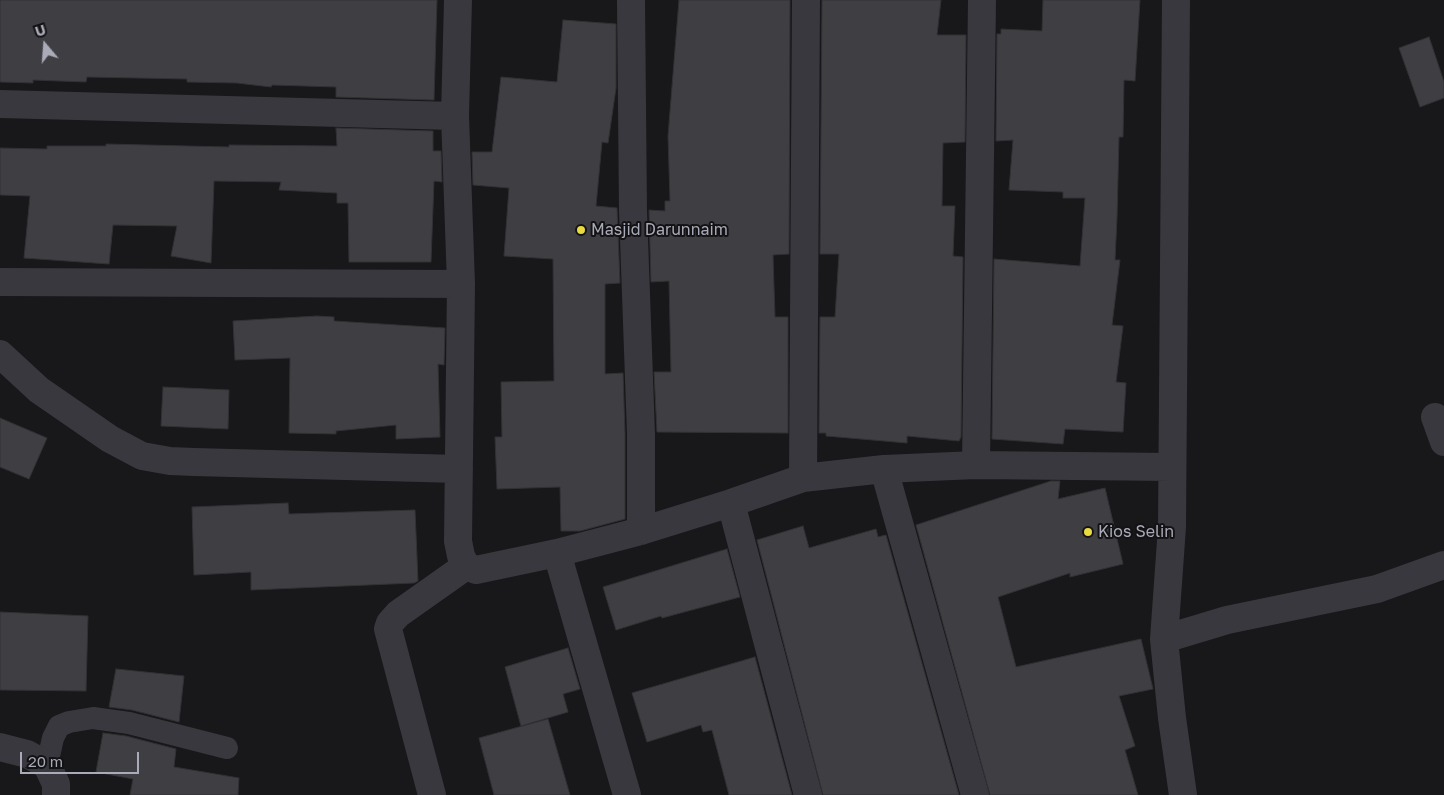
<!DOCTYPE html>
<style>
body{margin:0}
#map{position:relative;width:1444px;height:795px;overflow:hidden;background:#181719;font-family:"Golos Text",sans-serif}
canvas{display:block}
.north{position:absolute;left:20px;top:20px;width:50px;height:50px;-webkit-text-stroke:4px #131214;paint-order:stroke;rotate:342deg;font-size:14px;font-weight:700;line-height:20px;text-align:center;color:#aaabb8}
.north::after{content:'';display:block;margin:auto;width:18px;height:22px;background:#aaabb8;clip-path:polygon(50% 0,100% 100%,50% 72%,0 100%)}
.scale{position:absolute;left:20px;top:752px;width:119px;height:22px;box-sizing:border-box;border:2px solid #aaabb8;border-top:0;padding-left:6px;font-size:15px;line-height:18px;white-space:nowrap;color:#aaabb8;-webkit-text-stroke:4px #131214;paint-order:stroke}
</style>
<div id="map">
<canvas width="1444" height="795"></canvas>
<div class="north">U</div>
<div class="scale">20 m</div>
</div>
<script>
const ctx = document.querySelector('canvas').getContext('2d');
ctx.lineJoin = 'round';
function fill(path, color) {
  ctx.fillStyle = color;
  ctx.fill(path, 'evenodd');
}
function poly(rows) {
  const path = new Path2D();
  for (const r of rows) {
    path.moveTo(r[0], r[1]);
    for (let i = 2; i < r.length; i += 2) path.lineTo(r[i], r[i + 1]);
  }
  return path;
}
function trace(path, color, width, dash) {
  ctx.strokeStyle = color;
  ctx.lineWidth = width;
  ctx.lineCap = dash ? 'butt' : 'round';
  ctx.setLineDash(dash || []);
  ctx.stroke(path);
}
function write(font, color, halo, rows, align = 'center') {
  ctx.font = font + ' "Golos Text",sans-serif';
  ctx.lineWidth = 4;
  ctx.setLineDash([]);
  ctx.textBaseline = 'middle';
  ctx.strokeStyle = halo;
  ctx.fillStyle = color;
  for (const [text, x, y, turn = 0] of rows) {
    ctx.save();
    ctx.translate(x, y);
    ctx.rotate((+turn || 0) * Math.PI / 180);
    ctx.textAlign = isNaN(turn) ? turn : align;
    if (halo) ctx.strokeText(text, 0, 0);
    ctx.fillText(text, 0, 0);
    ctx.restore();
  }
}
const building = poly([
 [0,0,437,0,434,100,336,97,336,87,272,85,271,87,237,83,187,82,187,79,87,77,86,82,33,80,33,83,0,82,0,0],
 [679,0,790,0,789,254,773,255,775,317,788,317,788,433,657,432,654,372,671,372,669,281,651,282,649,210,665,211,665,201,670,201,668,136,679,0],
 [822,0,941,0,937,35,966,35,965,142,943,143,942,206,955,206,953,256,963,257,961,437,959,441,907,436,907,443,826,436,826,433,819,433,820,317,835,317,839,254,820,254,822,0],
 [1043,0,1140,0,1135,81,1124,80,1123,137,1119,137,1117,218,1115,260,1120,260,1112,325,1123,326,1116,382,1126,383,1123,432,1065,429,1063,444,992,439,994,259,1080,266,1085,198,1063,198,1063,192,1009,190,1013,140,996,141,997,34,1001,34,1001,29,1042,31,1043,0],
 [563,20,616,24,616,88,608,143,602,142,596,206,617,208,620,283,605,284,605,374,623,373,625,434,625,519,580,531,561,531,560,487,497,489,495,437,502,437,501,382,554,381,553,259,504,256,509,188,473,185,472,152,492,152,501,77,557,82,563,20],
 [1429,37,1444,82,1444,98,1420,107,1399,48,1429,37],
 [336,128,433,131,433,151,441,151,442,182,434,181,431,262,349,262,348,203,337,203,337,193,279,190,281,182,214,181,211,263,171,256,177,226,113,225,109,264,24,258,30,196,0,195,0,148,47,149,47,146,106,146,106,144,229,147,229,145,337,146,336,128],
 [317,316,334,317,334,321,445,328,444,365,438,364,440,437,396,439,396,425,336,431,336,434,289,433,290,358,235,360,233,321,317,316],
 [163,387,229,390,228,429,161,426,163,387],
 [0,418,47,438,29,479,0,467,0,418],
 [1051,481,1060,481,1058,499,1105,488,1123,564,1070,577,1070,573,998,597,1016,667,1141,639,1153,689,1119,696,1135,746,1125,750,1138,795,990,795,916,525,1051,481],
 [288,503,289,514,415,510,418,581,414,583,251,590,251,572,194,575,192,507,288,503],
 [803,526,809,548,876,529,878,537,886,535,959,795,823,795,757,540,803,526],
 [727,549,740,597,662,618,661,616,616,630,603,587,727,549],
 [0,612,88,616,86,691,0,690,0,612],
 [568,648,580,689,563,694,568,712,521,726,505,667,568,648],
 [755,657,792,795,729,795,712,730,703,732,701,725,647,742,632,693,755,657],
 [116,669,184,676,179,722,132,710,109,707,116,669],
 [548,719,570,795,494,795,479,738,548,719],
 [103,733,126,736,176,749,174,767,239,778,238,795,130,795,133,779,96,772,103,733]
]);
const lane = poly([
 [47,765,53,738,59,726,69,722,93,718,129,723,227,748]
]);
const street = poly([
 [458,0,455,116,461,284,458,541,461,556,466,566,476,570,557,553,641,531,731,503,803,478,884,469,976,465,1172,467],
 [631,0,633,211,641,434,641,531],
 [1176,0,1172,527,1164,639,1172,718,1183,795],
 [0,104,455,116],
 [0,282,461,284],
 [0,354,39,390,110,439,142,456,170,461,194,462,459,469],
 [1435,417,1444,442],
 [976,465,982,0],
 [884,469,975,795],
 [803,478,806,0],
 [731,503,808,795],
 [557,553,627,795],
 [1164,639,1227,620,1377,589,1444,565],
 [0,747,27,754,47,765,56,784,56,795],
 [432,795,388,629,390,623,398,614,466,566]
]);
const markers = [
 [581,230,5,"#e8da40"],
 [1088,532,5,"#e8da40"]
];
const poiNames = [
 ["Masjid Darunnaim",591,230],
 ["Kios Selin",1098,532]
];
fill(building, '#3f3f43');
trace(building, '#323135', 1);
trace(lane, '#39383e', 22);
trace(street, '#39383e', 28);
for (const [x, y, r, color] of markers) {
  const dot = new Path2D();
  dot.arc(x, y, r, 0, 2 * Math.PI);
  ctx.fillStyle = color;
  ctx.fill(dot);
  trace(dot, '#131214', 2);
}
write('16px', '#aaabb8', '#131214', poiNames, 'left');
</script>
